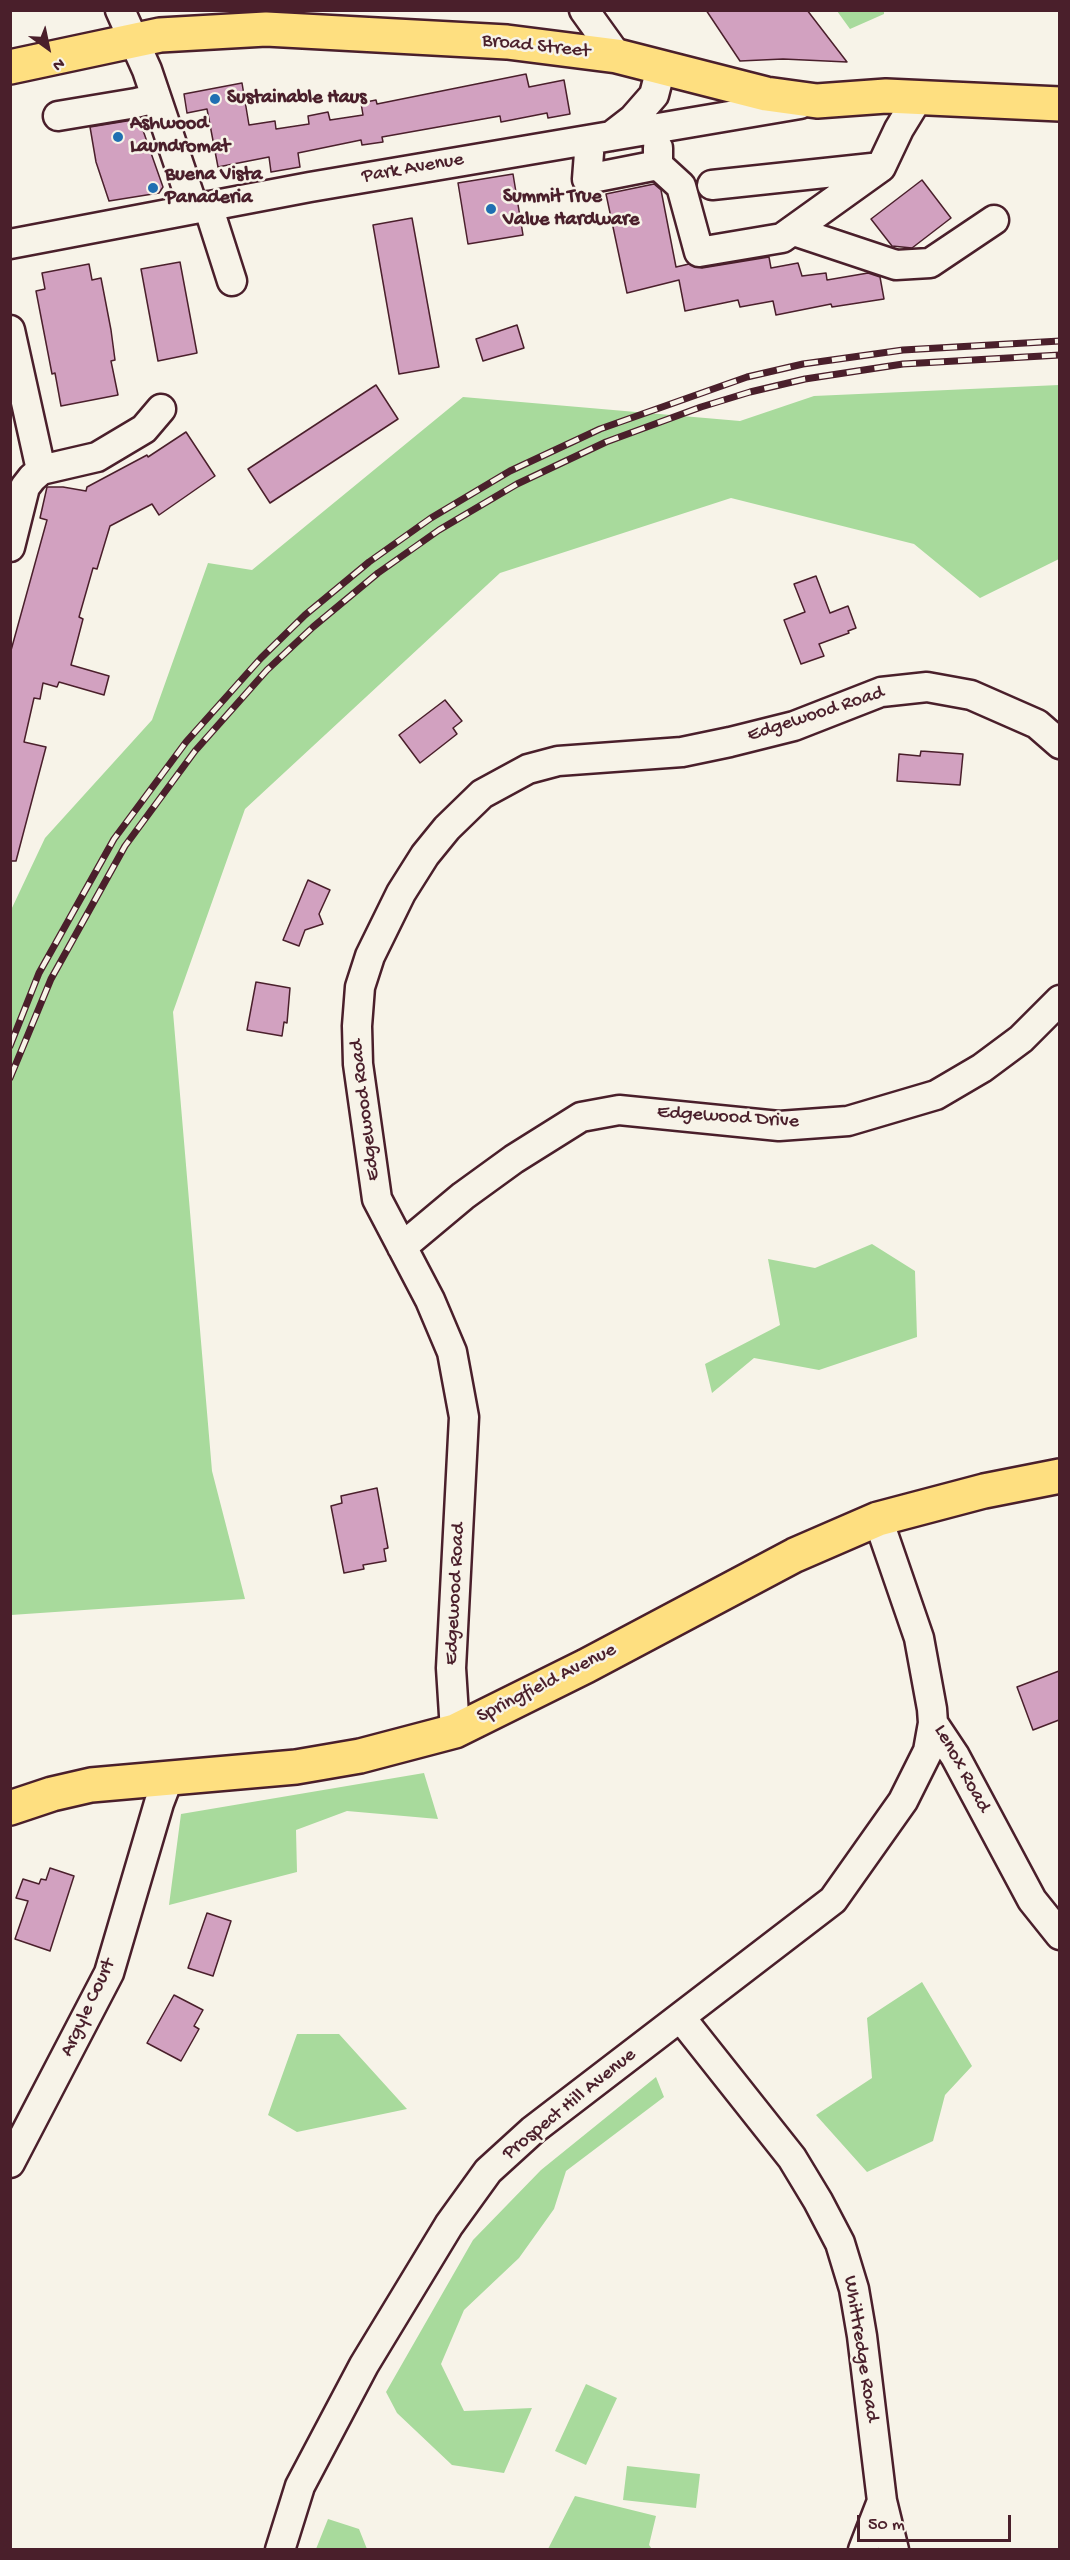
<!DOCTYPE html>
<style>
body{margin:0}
#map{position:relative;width:1070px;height:2560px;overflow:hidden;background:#f7f3e8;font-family:"Gochi Hand",sans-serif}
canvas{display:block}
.frame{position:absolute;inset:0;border:12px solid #4a1f2b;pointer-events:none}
.north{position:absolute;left:18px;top:18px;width:60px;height:60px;-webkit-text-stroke:4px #f7f3e8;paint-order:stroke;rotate:147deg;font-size:16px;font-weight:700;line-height:24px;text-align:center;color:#4a1f2b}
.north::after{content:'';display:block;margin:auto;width:21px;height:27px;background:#4a1f2b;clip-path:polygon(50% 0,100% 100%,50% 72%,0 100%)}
.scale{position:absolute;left:857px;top:2515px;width:154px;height:27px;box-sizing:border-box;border:3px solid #4a1f2b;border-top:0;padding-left:8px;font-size:18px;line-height:21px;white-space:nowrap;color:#4a1f2b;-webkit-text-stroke:4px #f7f3e8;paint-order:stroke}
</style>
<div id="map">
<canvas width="1070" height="2560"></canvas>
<div class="frame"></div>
<div class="north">N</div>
<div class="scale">50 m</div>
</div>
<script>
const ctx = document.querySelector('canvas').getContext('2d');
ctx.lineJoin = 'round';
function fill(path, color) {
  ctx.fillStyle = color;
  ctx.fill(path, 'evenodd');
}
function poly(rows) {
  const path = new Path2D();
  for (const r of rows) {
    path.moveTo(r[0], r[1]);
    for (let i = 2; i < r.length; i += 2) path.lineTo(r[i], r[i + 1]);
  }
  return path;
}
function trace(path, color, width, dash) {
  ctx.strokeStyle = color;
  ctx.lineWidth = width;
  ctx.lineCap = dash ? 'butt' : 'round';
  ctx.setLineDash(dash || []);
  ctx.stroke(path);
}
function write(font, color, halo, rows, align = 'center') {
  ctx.font = font + ' "Gochi Hand",sans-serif';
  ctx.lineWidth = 5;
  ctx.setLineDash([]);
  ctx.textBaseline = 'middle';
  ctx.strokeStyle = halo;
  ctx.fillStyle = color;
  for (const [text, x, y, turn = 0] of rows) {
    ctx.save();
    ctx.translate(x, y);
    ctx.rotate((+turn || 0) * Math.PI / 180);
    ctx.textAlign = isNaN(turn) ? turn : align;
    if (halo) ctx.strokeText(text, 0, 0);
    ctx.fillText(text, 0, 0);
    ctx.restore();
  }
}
const green = poly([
 [837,11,884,11,884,14,850,29],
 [1059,385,1059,559,980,598,914,544,731,498,500,573,245,809,173,1012,212,1471,245,1599,11,1615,11,910,45,838,152,720,208,563,252,570,463,397,740,421,814,396],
 [872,1244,915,1271,917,1337,819,1370,754,1358,712,1393,705,1364,780,1325,768,1259,815,1268],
 [424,1773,438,1819,347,1811,296,1830,297,1872,169,1905,181,1814],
 [922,1982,972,2066,945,2095,933,2141,867,2172,816,2115,872,2078,867,2018],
 [297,2034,339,2034,407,2109,297,2132,268,2115],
 [656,2077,664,2097,566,2171,554,2209,519,2258,464,2310,441,2364,464,2411,532,2408,504,2473,452,2465,397,2413,386,2392,473,2240,541,2170],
 [586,2384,617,2398,586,2465,555,2451],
 [627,2466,700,2474,696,2508,623,2500],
 [575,2496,656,2516,649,2545,652,2549,548,2549],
 [328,2519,359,2529,367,2549,316,2549]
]);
const building = poly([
 [706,10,807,10,847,62,783,59,740,61,706,10],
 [526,74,529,87,564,80,570,114,548,118,547,113,501,122,500,116,382,137,383,142,362,145,361,140,298,153,300,167,271,172,269,157,218,167,207,109,187,113,184,94,242,83,249,125,275,121,276,129,309,124,308,116,328,112,330,120,363,115,361,103,376,100,377,104,526,74],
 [139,119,163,187,159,193,109,201,96,162,90,127,139,119],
 [513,174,523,235,468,244,458,183,513,174],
 [922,180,951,218,912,248,892,246,871,219,922,180],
 [654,184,661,190,676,267,689,264,702,268,769,257,771,268,798,263,802,276,826,273,827,280,868,273,880,277,884,299,832,307,831,304,776,315,773,301,740,307,738,300,685,311,679,280,627,293,606,194,654,184],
 [412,218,439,367,399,374,373,225,412,218],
 [180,262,197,353,158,361,141,269,180,262],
 [89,264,92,280,101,278,111,330,115,360,111,361,118,395,61,406,55,373,52,374,36,291,45,289,42,273,89,264],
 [517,325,524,348,483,361,476,339,517,325],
 [376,385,398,419,270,503,248,469,376,385],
 [186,432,215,476,159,515,152,504,110,526,97,569,93,568,79,617,83,619,71,665,109,676,104,695,59,682,57,687,43,683,40,699,34,698,24,742,46,747,16,861,10,861,10,654,47,520,40,518,47,487,63,487,86,491,87,487,147,455,148,457,186,432],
 [816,576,830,613,848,606,856,628,848,631,849,633,819,644,824,656,801,664,784,620,805,612,794,584,816,576],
 [445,700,462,721,453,728,457,734,420,763,399,735,445,700],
 [921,751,963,754,960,785,897,781,899,754,920,756,921,751],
 [308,880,330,890,319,914,323,924,305,930,299,946,283,940,308,880],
 [256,982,290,988,287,1023,284,1022,282,1036,247,1030,256,982],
 [377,1488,388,1548,384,1549,386,1561,363,1565,364,1569,344,1573,331,1506,342,1503,341,1496,377,1488],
 [1059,1671,1059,1720,1033,1730,1017,1687,1059,1671],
 [50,1868,74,1876,50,1951,15,1939,28,1901,16,1898,23,1879,39,1884,41,1879,46,1880,50,1868],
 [207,1913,231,1921,213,1976,188,1968,207,1913],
 [174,1995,203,2010,194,2026,199,2029,181,2061,147,2043,174,1995]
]);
const minor = poly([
 [120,10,147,70,194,209],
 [584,10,617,56],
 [58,116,136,103,156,98],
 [611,136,633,119,654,95,661,68],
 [590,140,587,179,658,165,658,148],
 [658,165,681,186,699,252,782,238,881,167],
 [712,185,881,167,899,129,918,98],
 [208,206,232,281],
 [794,231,896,265,930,263,994,220],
 [10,244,310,187,800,104],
 [10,330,41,470],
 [10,547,25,487,32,478,41,470,97,457,144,429,161,409],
 [402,1247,463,1196,514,1159,581,1117,619,1110,779,1126,848,1121,936,1095,982,1068,1021,1039,1060,1000],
 [878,1519,919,1638,932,1709,933,1723,955,1756,1032,1900,1060,1935],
 [455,1731,451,1668,464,1417,452,1352,430,1300,377,1199,358,1064,357,1026,360,987,370,956,401,893,425,855,447,828,482,794,528,769,558,761,682,752,730,742,794,726,881,692,927,687,971,695,1037,724,1060,744],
 [681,2018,792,2158,818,2201,840,2243,854,2289,862,2336,882,2501,894,2550],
 [10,2163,109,1973,159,1803,169,1777],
 [280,2550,300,2486,364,2365,449,2225,488,2171,533,2130,833,1900,903,1801,928,1751,933,1723],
 [863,2550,882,2501]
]);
const major = poly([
 [10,67,160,35,266,29,507,42,617,56,766,94,817,101,886,96,1060,104],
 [10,1808,52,1794,91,1785,296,1767,360,1756,455,1731,586,1666,795,1555,878,1519,984,1491,1060,1476]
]);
const rail = poly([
 [10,1046,39,973,114,839,186,742,261,658,305,615,369,562,431,518,510,471,600,429,747,377,803,364,903,350,1060,341],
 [10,1078,51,979,125,846,195,751,267,670,313,627,378,573,439,530,517,484,606,442,701,407,750,392,805,379,903,364,1060,355]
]);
const markers = [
 [215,99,6,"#1f6fb2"],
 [118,137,6,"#1f6fb2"],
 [153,188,6,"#1f6fb2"],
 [491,209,6,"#1f6fb2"]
];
const streetNames = [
 ["Broad Street",536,47,6],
 ["Park Avenue",413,169,-10],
 ["Edgewood Road",816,715,-18],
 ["Edgewood Road",366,1110,-97],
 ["Edgewood Drive",728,1118,4],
 ["Edgewood Road",456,1594,-87],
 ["Springfield Avenue",547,1684,-27],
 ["Lenox Road",961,1769,61],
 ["Argyle Court",89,2008,-65],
 ["Prospect Hill Avenue",570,2105,-39],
 ["Whittredge Road",860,2349,81]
];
const poiNames = [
 ["Sustainable Haus",227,99],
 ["Ashwood",130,125],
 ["Laundromat",130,148],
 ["Buena Vista",165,176],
 ["Panaderia",165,199],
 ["Summit True",503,198],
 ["Value Hardware",503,221]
];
fill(green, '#a8da9c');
fill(building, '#d2a1c0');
trace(building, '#4a1f2b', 1.5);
trace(minor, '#4a1f2b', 33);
trace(major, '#4a1f2b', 38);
trace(minor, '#f7f3e8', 28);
trace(major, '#fedf80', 33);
trace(rail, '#4a1f2b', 7);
trace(rail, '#f7f3e8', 4.5, [14]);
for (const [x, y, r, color] of markers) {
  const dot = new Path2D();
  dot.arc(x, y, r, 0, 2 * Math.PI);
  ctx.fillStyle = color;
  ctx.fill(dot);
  trace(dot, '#f7f3e8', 2);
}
write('20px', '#4a1f2b', '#f7f3e8', streetNames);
write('bold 20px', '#4a1f2b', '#f7f3e8', poiNames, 'left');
</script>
